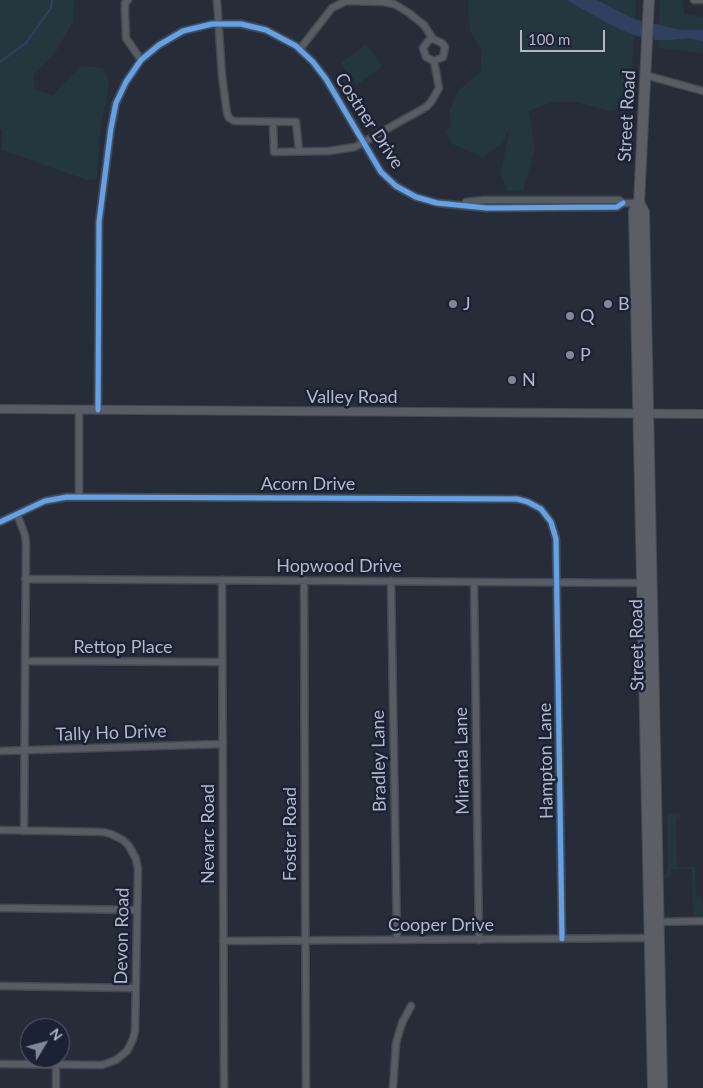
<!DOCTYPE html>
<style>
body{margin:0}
#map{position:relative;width:703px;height:1088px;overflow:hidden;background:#272d38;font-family:Lato,sans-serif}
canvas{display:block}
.north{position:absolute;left:20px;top:1018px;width:50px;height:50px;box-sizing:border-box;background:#1b2233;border:1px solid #575e6f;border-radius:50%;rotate:53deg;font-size:14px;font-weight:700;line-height:20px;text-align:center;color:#b1b8c9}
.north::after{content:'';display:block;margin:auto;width:18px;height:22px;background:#818796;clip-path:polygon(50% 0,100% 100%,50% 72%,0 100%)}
.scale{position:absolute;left:520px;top:30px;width:85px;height:22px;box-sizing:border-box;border:2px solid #b1b8c9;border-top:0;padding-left:6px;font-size:15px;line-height:18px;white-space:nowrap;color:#b1b8c9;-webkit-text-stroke:4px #1b2233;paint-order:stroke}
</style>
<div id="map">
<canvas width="703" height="1088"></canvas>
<div class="north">N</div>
<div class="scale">100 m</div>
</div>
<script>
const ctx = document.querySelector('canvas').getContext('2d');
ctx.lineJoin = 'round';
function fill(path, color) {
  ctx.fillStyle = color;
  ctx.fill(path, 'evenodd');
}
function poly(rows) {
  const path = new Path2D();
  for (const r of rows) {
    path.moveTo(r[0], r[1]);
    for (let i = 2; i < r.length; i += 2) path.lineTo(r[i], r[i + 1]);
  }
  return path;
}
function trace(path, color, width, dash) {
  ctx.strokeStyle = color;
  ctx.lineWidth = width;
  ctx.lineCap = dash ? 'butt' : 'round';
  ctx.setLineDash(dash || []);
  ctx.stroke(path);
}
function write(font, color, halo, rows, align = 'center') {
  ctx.font = font + ' Lato,sans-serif';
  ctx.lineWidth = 5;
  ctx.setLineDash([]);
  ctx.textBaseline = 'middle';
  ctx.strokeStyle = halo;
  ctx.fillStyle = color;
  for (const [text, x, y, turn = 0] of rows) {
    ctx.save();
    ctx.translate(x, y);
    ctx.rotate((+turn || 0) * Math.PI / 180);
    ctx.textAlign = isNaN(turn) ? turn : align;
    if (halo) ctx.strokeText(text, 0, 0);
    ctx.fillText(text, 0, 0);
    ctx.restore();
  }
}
const green = poly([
 [0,0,74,0,73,22,55,53,33,75,35,90,53,95,81,66,103,68,109,83,99,141,97,179,87,180,2,150,2,130,0,129],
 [469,0,636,0,632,68,625,107,610,111,576,102,553,102,528,111,535,148,523,191,507,191,501,172,510,127,503,143,483,157,452,144,446,132,451,126,449,112,458,91,481,71,481,49,470,31,468,8],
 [660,0,683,0,684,14,703,17,703,53,658,48],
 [366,44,382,66,357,85,341,63],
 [671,813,678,813,681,816,680,819,676,820,677,868,695,867,696,896,701,896,701,900,703,901,703,915,693,915,692,869,672,869,669,877,665,878,668,869,667,814]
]);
const water = poly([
 [567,0,597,0,634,19,681,30,703,30,703,41,690,38,668,40,655,40,633,35,607,23]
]);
const stream = poly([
 [0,62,26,43,51,8,52,0]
]);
const minor = poly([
 [128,0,125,3,125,11,126,38,141,60],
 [217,0,222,76,227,113,229,118,234,121,296,122,299,150],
 [694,0,703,0],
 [300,49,332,8,346,1,384,2,394,4,409,13,424,25,433,39,442,43,445,47,443,57,434,61,426,57,423,48,429,40,433,39],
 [645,75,703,91],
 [273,122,274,152,329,151,355,147,426,107,431,102,439,88,434,61],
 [466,202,484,200,619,200,623,203,639,203],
 [98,410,99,222,111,128,116,103,126,82,141,60,159,45,183,31,212,24,241,24,266,30,296,46,313,62,326,79,381,172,396,186,416,197,437,203,487,208,617,207,623,203],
 [79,411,79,497],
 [17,514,25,535,26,544,24,831],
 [0,522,45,501,67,497,517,499,528,502,541,509,551,522,556,539,562,939],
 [25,579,644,583],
 [222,580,224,1088],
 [304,580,306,1088],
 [391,581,397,940],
 [474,582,479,940],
 [25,661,222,662],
 [0,751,223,744],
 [0,830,103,832,111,834,123,840,129,846,136,859,138,869,135,1031,133,1039,127,1051,116,1060,102,1065,0,1064],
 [0,908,137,910],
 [656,922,703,921],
 [223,941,652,938],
 [0,986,136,988],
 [56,1088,56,1065],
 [393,1088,396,1043,402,1023,411,1006]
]);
const tertiary = poly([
 [0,409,703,414]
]);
const primary = poly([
 [649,0,639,203,634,211,653,1088],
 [639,203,644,212,662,1088]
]);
const cycleway = poly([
 [98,410,99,222,111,128,116,103,126,82,141,60,159,45,183,31,212,24,241,24,266,30,296,46,313,62,326,79,381,172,396,186,416,197,437,203,487,208,617,207,623,203],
 [0,522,45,501,67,497,517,499,528,502,541,509,551,522,556,539,562,939]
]);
const markers = [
 [453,304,5,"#818796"],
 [608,304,5,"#818796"],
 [570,316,5,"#818796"],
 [570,355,5,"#818796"],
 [512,380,5,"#818796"]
];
const streetNames = [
 ["Street Road",627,116,-87],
 ["Costner Drive",369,121,57],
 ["Valley Road",352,397],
 ["Acorn Drive",308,484],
 ["Hopwood Drive",339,566],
 ["Street Road",637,645,-91],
 ["Rettop Place",123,647],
 ["Tally Ho Drive",111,733,-2],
 ["Bradley Lane",379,761,-91],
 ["Miranda Lane",462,761,-91],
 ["Hampton Lane",546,761,-91],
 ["Nevarc Road",208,834,-90],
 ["Foster Road",290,834,-90],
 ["Cooper Drive",441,925],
 ["Devon Road",122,936,-89]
];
const poiNames = [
 ["J",463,304],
 ["B",618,304],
 ["Q",580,316],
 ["P",580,355],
 ["N",522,380]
];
fill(green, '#24373e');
fill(water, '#314061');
trace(stream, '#314061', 2);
trace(minor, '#444851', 9);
trace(tertiary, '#444851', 10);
trace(primary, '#454a54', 12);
trace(minor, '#585c65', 6);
trace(tertiary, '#585c65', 8);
trace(primary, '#5b5e67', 10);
trace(cycleway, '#60a3ed', 5);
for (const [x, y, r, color] of markers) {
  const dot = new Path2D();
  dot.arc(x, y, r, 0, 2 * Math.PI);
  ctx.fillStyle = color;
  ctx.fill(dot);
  trace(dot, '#1b2233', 2);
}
write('18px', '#b1b8c9', '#1b2233', streetNames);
write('18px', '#b1b8c9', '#1b2233', poiNames, 'left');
</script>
